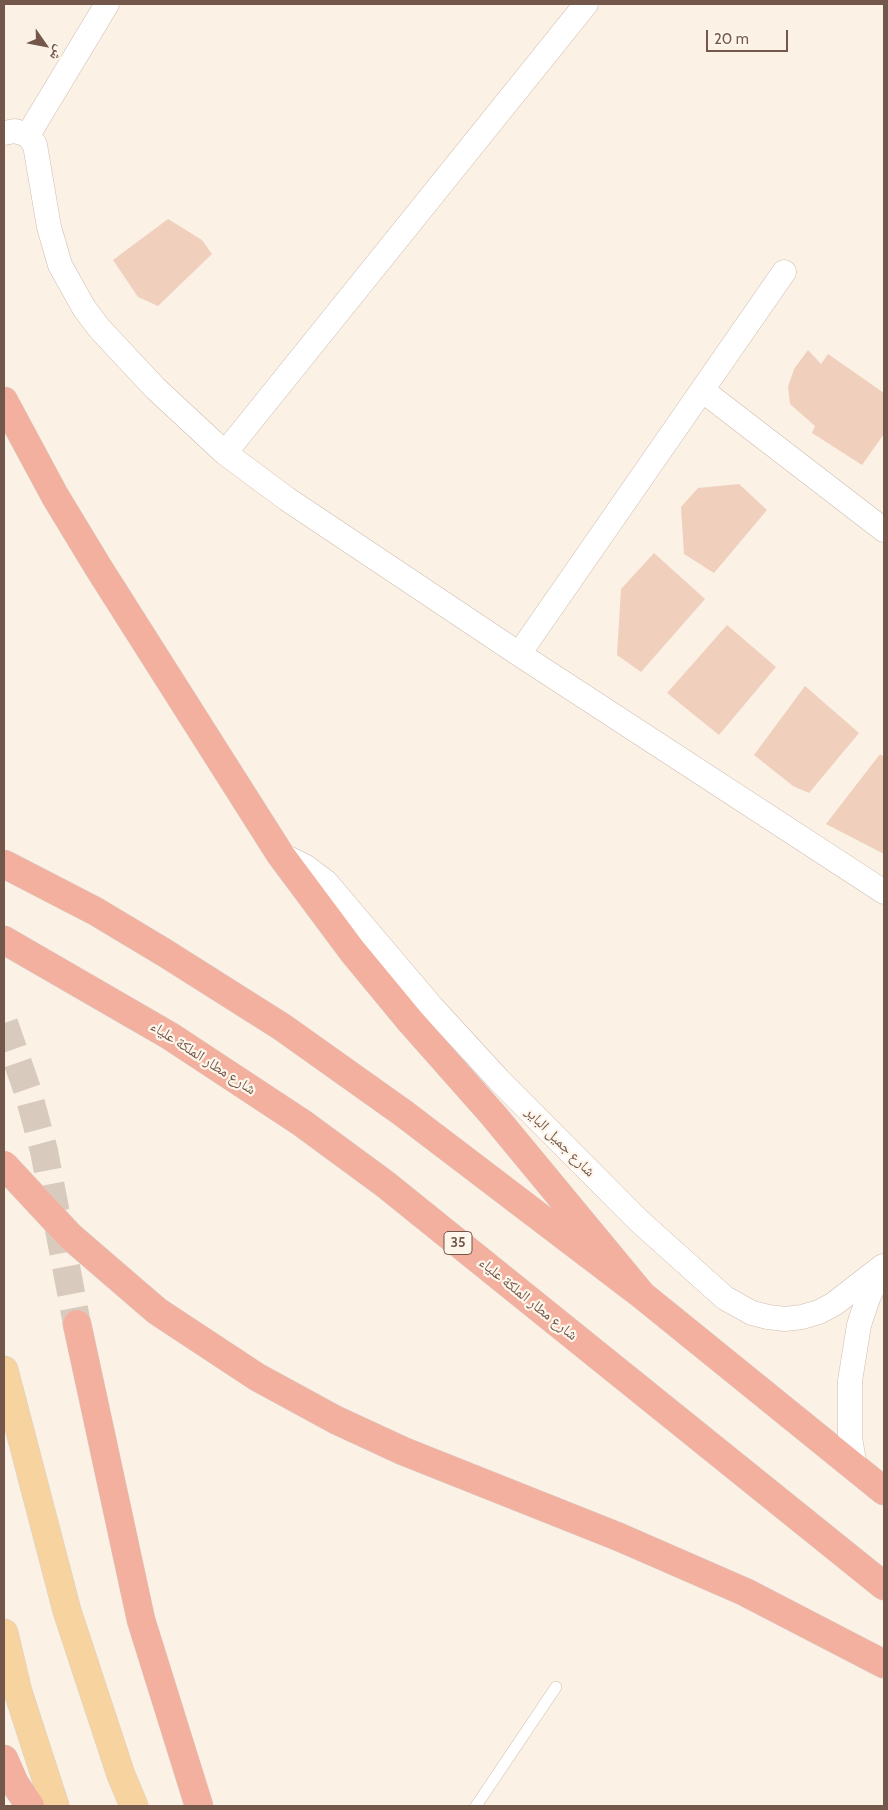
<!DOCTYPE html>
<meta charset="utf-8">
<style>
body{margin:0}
#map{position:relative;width:888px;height:1810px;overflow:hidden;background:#fbf1e5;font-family:Cabin,"Noto Naskh Arabic",sans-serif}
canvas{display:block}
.frame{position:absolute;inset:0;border:5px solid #73574b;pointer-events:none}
.north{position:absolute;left:20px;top:20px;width:50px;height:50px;-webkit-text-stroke:4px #fef6eb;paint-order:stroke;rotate:123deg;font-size:14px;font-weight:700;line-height:20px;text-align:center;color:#73574b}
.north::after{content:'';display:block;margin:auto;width:18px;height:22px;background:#73574b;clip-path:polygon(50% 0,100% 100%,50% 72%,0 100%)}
.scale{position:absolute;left:706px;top:30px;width:82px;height:22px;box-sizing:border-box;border:2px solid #73574b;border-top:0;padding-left:6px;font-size:15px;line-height:18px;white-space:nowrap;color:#73574b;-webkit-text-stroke:4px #fef6eb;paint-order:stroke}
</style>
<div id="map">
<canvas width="888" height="1810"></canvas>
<div class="frame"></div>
<div class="north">ش</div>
<div class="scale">20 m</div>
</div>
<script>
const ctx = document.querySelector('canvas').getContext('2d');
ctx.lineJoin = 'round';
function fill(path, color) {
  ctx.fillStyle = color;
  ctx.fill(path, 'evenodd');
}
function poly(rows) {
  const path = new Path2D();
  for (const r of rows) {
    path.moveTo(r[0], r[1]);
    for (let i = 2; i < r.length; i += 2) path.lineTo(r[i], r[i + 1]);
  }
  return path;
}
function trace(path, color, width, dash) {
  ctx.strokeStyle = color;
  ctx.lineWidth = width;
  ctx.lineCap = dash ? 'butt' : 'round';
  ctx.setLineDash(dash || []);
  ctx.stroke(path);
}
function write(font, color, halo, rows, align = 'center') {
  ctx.font = font + ' Cabin,"Noto Naskh Arabic",sans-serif';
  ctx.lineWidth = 4.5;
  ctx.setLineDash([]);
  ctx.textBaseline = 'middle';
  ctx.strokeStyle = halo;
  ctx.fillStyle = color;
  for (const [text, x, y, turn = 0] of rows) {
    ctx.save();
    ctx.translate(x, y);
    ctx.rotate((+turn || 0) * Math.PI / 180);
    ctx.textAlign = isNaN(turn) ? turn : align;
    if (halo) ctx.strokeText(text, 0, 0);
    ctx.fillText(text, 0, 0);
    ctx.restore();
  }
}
const building = poly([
 [168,219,202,240,212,254,158,306,138,297,113,260],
 [808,350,821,364,828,354,884,393,884,434,862,465,812,433,815,426,790,404,788,387,794,369],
 [739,484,767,510,714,573,684,554,681,507,698,488],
 [654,553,705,599,641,672,617,655,621,589],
 [727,625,776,667,719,735,667,693],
 [805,686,859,733,809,793,793,786,754,755],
 [880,754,884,757,884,854,826,824]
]);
const motorwayTunnel = poly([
 [4,1023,28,1092,44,1151,77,1324]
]);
const service = poly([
 [476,1806,556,1687]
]);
const minor = poly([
 [4,133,15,131,28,135,35,145,49,227,60,265,84,308,99,328,155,388,225,453,287,499,519,654,884,892],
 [28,135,107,4],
 [702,390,884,530],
 [225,453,586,4],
 [519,654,784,272],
 [280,854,306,867,326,882,432,1007,499,1080,638,1220,725,1298,752,1313,768,1317,785,1319,802,1317,819,1312,834,1304,883,1266],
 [855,1467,850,1438,850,1381,859,1325,868,1298,881,1271]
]);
const primary = poly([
 [4,1370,67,1611,121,1775,134,1806],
 [4,1633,18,1692,55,1806]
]);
const motorway = poly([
 [4,401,55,496,98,567,280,854,353,952,410,1021,494,1116,642,1295],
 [4,864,95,911,165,953,282,1027,403,1113,642,1295,884,1491],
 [4,940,170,1036,302,1123,385,1184,884,1586],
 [77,1324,141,1620,199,1806],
 [619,1537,745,1592,884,1664],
 [4,1759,15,1784,30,1806]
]);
const motorwayBridge = poly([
 [4,1165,70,1236,157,1311,257,1377,336,1420,403,1451,619,1537]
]);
const shields = [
 [458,1243,28]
];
const shieldNames = [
 ["35",458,1243]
];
const streetNames = [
 ["شارع مطار الملكة علياء",203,1058,33],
 ["شارع جميل الباير",560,1142,45],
 ["شارع مطار الملكة علياء",528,1299,39]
];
fill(building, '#f0cfbd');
trace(motorwayTunnel, '#d9cabe', 28, [28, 14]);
trace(service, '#cebbaf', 12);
trace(minor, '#cebbaf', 25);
trace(primary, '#d8d0cd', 29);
trace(motorway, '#d8d0cd', 29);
trace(service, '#fff', 11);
trace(minor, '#fff', 24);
trace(primary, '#f7d3a0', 28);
trace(motorway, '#f3b09e', 28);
trace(motorwayBridge, '#d8d0cd', 29, []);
trace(motorwayBridge, '#f3b09e', 28);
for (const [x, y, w] of shields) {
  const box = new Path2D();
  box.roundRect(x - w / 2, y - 11.5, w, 23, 4);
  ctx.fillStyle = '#fef6eb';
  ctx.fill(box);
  trace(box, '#73574b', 1);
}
write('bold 14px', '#73574b', null, shieldNames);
write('15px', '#73574b', '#fef6eb', streetNames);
</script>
